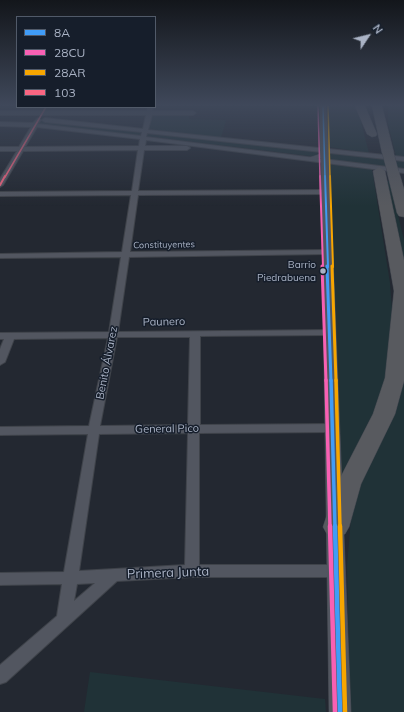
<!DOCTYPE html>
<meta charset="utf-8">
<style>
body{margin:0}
#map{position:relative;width:404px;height:712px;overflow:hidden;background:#232831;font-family:Mulish,sans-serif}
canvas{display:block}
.legend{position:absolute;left:16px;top:16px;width:140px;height:92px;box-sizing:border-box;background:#161e2b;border:1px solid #515a69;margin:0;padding:5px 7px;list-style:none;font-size:12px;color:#aab3c5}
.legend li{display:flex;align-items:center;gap:8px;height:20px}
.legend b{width:20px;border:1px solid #515a69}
.north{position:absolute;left:348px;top:16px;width:40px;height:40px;-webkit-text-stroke:3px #161e2b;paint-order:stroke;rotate:55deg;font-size:11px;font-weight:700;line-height:16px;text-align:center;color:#aab3c5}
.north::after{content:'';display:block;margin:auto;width:14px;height:18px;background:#aab3c5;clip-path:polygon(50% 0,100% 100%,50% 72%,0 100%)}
</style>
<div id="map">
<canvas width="404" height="712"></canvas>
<ul class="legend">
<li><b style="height:5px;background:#409cf7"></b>8A</li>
<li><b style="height:5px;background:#f860b3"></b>28CU</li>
<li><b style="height:5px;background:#f7a600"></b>28AR</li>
<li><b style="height:5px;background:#fa6682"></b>103</li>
</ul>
<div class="north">N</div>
</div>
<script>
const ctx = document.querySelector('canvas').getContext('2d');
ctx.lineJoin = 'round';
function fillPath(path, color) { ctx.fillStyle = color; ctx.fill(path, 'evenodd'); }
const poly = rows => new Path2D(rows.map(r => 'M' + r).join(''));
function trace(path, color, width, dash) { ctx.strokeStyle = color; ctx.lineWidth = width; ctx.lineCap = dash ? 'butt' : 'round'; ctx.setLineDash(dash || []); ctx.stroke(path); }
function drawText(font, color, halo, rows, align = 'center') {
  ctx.font = font + ' Mulish,sans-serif'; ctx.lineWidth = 3; ctx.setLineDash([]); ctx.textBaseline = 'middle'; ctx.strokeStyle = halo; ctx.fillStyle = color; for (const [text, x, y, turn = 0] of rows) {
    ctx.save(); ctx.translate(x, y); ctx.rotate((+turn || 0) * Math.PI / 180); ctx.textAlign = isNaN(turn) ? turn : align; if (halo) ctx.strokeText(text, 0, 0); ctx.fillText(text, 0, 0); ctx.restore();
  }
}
fillPath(poly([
 [325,106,357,106,369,153,329,147,324,114],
 [388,106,403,106,404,110,404,157,396,156,388,124],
 [189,114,189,119,226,120,221,138,148,129,151,115],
 [42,120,141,131,140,136,39,125],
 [147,132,318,150,319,156,310,156,145,136],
 [328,151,404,161,404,169,330,160],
 [337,164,372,169,390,283,393,323,391,364,377,418,344,473,340,476,330,165],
 [387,181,390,181,404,240,404,264],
 [404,365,404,712,350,712,347,566,351,518,360,478],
 [90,672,325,699,326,712,84,712]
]), '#203237');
const minor = poly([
 [148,107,154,107,152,111,193,111,196,113,193,115,152,115,148,130,404,157,404,161,147,133,146,137,404,169,404,173,146,140,145,146,187,146,190,148,187,150,144,150,138,191,325,190,328,192,325,194,138,195,130,252,327,250,331,252,327,254,129,257,118,332,332,330,334,332,329,335,200,336,200,425,333,424,337,425,339,428,337,431,333,432,199,433,199,565,336,565,341,567,343,571,341,575,336,577,192,577,117,581,6,682,0,684,0,665,57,616,62,584,0,585,0,573,64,572,88,434,0,435,0,427,89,426,108,338,14,339,5,362,0,365,0,349,4,339,0,339,0,333,109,332,121,257,0,258,0,254,122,252,131,195,0,196,0,192,132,191,138,150,23,151,3,185,0,187,0,179,17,151,0,151,0,147,19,147,31,127,0,126,0,122,33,123,38,118,41,120,38,124,141,136,142,132,45,122,42,120,45,118,143,129,146,115,0,115,0,111,147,111,148,107],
 [37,127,140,139,139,146,25,147,37,127],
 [117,337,190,337,188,425,100,426,117,337],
 [188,433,185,565,79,571,99,434,188,433],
 [95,583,74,601,77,584,95,583]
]);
const tertiary = poly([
 [320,106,326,106,329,155,351,712,329,712,321,158,312,160,308,158,320,154,320,106]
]);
const motorway = poly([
 [355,106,365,106,377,134,376,136,372,137,367,134,355,106],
 [372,106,382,106,394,153,392,155,384,155,382,153,372,106],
 [379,167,385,171,404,260,404,381,395,414,361,484,349,527,345,534,336,537,327,534,323,527,337,484,373,414,385,378,394,291,373,171,379,167],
 [393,168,399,172,404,189,404,217,399,216,397,213,387,172,393,168]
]);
trace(minor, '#3f434a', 2);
trace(tertiary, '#3f434a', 1);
trace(motorway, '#3f444d', 1);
fillPath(minor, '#525660');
fillPath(tertiary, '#525660');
fillPath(motorway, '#585a5f');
const motorwayBridge = poly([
 [388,153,393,172]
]);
trace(motorwayBridge, '#3f444d', 12, []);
trace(motorwayBridge, '#585a5f', 11);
trace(poly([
 [323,106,325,177]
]), '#409cf7', 1.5);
trace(poly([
 [325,176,328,267]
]), '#409cf7', 2);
trace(poly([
 [327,266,331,381]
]), '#409cf7', 3);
trace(poly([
 [331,380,335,527]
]), '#409cf7', 3.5);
trace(poly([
 [335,526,340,712]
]), '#409cf7', 4.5);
trace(poly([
 [318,106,320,177]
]), '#f860b3', 1.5);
trace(poly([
 [320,176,323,267]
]), '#f860b3', 2);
trace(poly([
 [322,266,326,381]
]), '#f860b3', 3);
trace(poly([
 [326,380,330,527]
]), '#f860b3', 3.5);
trace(poly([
 [330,526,335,712]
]), '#f860b3', 4.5);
trace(poly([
 [328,106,330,177]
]), '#f7a600', 1.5);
trace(poly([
 [330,176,333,267]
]), '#f7a600', 2);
trace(poly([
 [332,266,336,381]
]), '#f7a600', 3);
trace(poly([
 [336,380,340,527]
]), '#f7a600', 3.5);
trace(poly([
 [340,526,345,712]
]), '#f7a600', 4.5);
trace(poly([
 [5,177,46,107]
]), '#fa6682', 1.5);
trace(poly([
 [0,185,5,176]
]), '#fa6682', 2);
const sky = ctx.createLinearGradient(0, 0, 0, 206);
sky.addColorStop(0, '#13161b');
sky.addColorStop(0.51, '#3f485a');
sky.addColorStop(1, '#3f485a00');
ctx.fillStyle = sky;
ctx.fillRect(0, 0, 404, 206);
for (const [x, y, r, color] of [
 [323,271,3.5,"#aab3c5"]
]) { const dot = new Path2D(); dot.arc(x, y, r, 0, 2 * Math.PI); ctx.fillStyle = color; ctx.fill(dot); trace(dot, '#161e2b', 1.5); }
drawText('9px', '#aab3c5', '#161e2b', [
 ["Constituyentes",164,245,-1]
]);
drawText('10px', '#aab3c5', '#161e2b', [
 ["Barrio",316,265],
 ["Piedrabuena",316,278]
], 'right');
drawText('11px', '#aab3c5', '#161e2b', [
 ["Paunero",164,322,-1],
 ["Benito Álvarez",107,363,-79],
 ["General Pico",167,429,-1]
]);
drawText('13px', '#aab3c5', '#161e2b', [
 ["Primera Junta",168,573,-2]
]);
</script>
